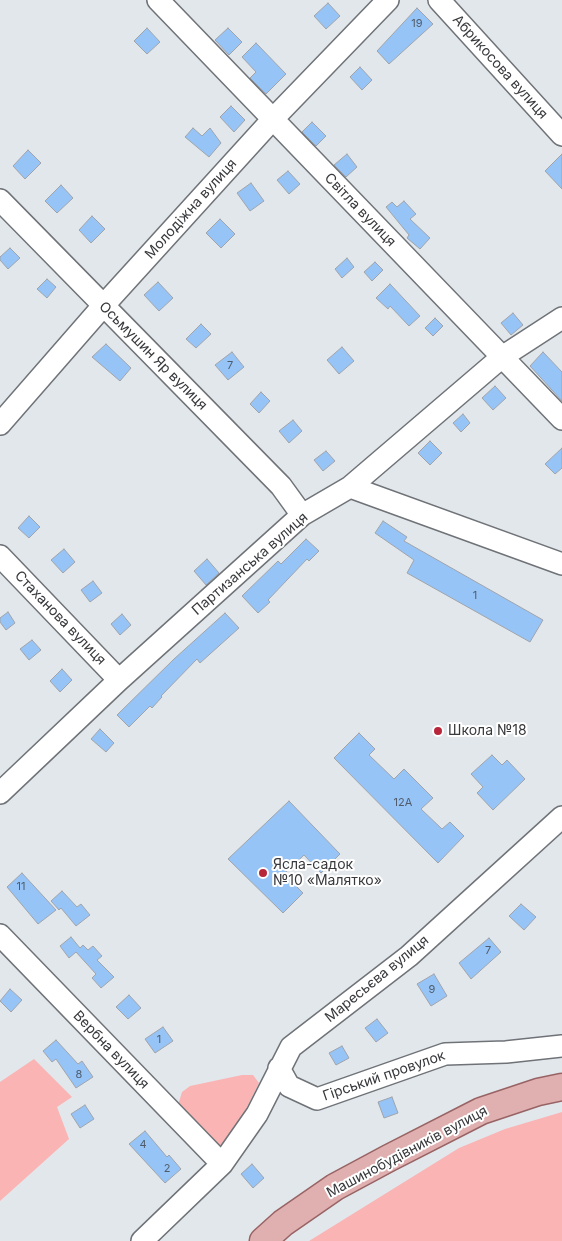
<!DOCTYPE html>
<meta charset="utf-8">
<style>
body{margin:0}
canvas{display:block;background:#e2e7ec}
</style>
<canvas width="562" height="1241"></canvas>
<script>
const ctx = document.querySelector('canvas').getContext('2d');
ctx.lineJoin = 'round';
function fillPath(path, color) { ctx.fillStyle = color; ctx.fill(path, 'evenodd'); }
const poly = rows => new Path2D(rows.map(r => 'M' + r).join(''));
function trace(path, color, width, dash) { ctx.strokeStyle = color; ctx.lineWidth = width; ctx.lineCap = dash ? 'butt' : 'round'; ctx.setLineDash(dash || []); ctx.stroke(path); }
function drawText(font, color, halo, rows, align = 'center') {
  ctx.font = font + ' Inter,sans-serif'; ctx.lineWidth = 4; ctx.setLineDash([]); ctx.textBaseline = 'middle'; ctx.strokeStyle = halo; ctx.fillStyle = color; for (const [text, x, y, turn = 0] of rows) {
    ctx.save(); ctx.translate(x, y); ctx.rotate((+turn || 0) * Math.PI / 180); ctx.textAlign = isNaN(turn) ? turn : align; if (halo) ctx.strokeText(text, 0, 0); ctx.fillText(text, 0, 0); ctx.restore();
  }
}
fillPath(poly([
 [34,1059,72,1097,57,1107,69,1139,0,1201,0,1082],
 [242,1075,253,1075,259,1083,233,1135,219,1151,178,1105,182,1092,190,1086],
 [562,1112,562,1241,309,1241,459,1148,505,1129]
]), '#fab4b4');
const building = poly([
 [328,3,340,16,326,29,314,16,328,3],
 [417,8,433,24,389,64,377,51,417,8],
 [147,28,160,42,147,54,134,41,147,28],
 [228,28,242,42,229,55,215,40,228,28],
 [256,43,286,74,266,94,250,78,256,72,242,57,256,43],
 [360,67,372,80,362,90,350,77,360,67],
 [231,106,245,120,234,132,220,117,231,106],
 [312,122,326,136,316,146,302,132,312,122],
 [193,128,202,136,210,128,221,143,209,157,185,137,193,128],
 [28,150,41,163,25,179,13,166,28,150],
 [347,154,357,167,346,177,334,165,347,154],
 [562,154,562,189,545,171,562,154],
 [288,171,300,184,289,194,277,180,288,171],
 [251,183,264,201,250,211,237,193,251,183],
 [61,185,73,198,57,213,45,201,61,185],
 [404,201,416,214,410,219,430,238,420,249,407,238,409,235,386,207,392,202,397,207,404,201],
 [92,216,105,229,91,243,79,230,92,216],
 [220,219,235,234,221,248,206,233,220,219],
 [10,248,20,258,8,269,0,260,0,257,10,248],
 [347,258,354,267,342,278,335,269,347,258],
 [375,262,383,270,372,281,364,272,375,262],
 [47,279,56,287,47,298,37,289,47,279],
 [158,282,173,298,159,311,144,295,158,282],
 [390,284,420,316,409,326,390,306,388,309,376,298,390,284],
 [513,313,523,325,511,335,501,323,513,313],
 [435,318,443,326,433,336,425,328,435,318],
 [201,324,211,334,196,348,186,339,201,324],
 [106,344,131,368,120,381,92,357,106,344],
 [342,347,354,361,339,374,327,360,342,347],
 [232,352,244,367,228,380,215,365,232,352],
 [543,352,562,372,562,401,530,366,543,352],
 [495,386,506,398,493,410,482,398,495,386],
 [261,392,270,401,259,413,250,404,261,392],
 [463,414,470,423,461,432,453,423,463,414],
 [293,420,302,431,289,443,279,431,293,420],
 [430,441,442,453,430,465,418,453,430,441],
 [562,448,562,468,555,474,545,464,562,448],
 [326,451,335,461,323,471,314,460,326,451],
 [29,516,40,527,29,538,18,528,29,516],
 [383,521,407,537,404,541,543,620,530,642,407,573,414,560,375,533,383,521],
 [306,539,319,551,309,561,307,559,268,600,270,602,258,613,242,596,278,561,281,564,306,539],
 [64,549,75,562,63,573,51,560,64,549],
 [207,559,219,573,206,585,194,571,207,559],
 [93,581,102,593,90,602,81,590,93,581],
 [8,612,15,623,6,630,0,622,0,618,8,612],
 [225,613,239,628,200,663,197,659,161,696,162,697,152,708,150,706,129,727,117,715,174,659,225,613],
 [122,614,131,625,120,635,111,624,122,614],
 [32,640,41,650,29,660,20,649,32,640],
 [62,669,72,680,60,692,50,681,62,669],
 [100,729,114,743,106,752,91,739,100,729],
 [359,733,375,749,369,755,394,779,404,769,433,798,421,809,442,829,450,822,464,836,438,863,334,758,359,733],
 [492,755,502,765,507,760,525,779,493,810,477,793,483,787,471,774,492,755],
 [289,801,340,854,321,873,304,855,284,874,303,893,283,913,228,859,289,801],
 [22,873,56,910,38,924,7,887,22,873],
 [62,891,77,907,81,904,90,915,76,926,61,908,59,910,51,901,62,891],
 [521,904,536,917,524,930,509,916,521,904],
 [71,937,80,948,83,945,88,950,93,946,102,956,97,960,114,977,101,988,92,978,96,974,76,952,69,958,60,946,71,937],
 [489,938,501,952,471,979,459,963,489,938],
 [434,974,447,996,431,1006,417,984,434,974],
 [10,989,22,1000,11,1012,0,1001,10,989],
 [129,995,141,1008,128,1019,116,1007,129,995],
 [377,1019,388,1033,376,1042,365,1028,377,1019],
 [163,1027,173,1041,155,1053,145,1039,163,1027],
 [56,1040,78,1064,82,1061,93,1077,76,1088,56,1059,52,1062,43,1051,56,1040],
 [342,1046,349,1058,336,1065,329,1053,342,1046],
 [392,1097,398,1113,384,1118,378,1102,392,1097],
 [85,1105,94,1119,80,1128,71,1114,85,1105],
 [145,1131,167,1157,169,1155,181,1169,165,1183,129,1144,145,1131],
 [252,1164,264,1178,253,1188,241,1174,252,1164]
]);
fillPath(building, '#96c4f7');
trace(building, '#a0a4aa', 1);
const minor = poly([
 [158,0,562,419],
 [439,0,562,135],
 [0,200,281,486,302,515],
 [0,424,103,306,272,120,388,0],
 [350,487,562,564],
 [0,556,119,680],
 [0,793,119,680,302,515,350,487,502,357,562,318],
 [0,935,222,1164],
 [279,1068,289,1086,317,1099,445,1054,506,1052,562,1046],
 [142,1241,222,1164,257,1114,291,1047,409,956,562,817]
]);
const major = poly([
 [263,1241,283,1223,335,1187,389,1158,481,1111,538,1092,562,1087]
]);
trace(minor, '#6f7378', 24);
trace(major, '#986364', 29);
trace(minor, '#fff', 21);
trace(major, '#e0afaf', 26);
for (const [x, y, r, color] of [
 [438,731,5,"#b8263a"],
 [263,873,5,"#b8263a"]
]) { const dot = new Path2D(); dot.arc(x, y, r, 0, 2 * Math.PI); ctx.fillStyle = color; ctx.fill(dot); trace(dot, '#fff', 2); }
drawText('11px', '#505c6b', null, [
 ["19",417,24],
 ["7",230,366],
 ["1",475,596],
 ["12А",403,803],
 ["11",21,887],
 ["7",488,951],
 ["9",432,990],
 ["1",159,1040],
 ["8",79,1075],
 ["4",143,1145],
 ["2",167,1169]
]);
drawText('14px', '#38393c', '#fff', [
 ["Абрикосова вулиця",500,67,48],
 ["Молодіжна вулиця",191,209,-48],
 ["Світла вулиця",360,210,46],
 ["Осьмушин Яр вулиця",153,356,45],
 ["Партизанська вулиця",250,564,-41],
 ["Стаханова вулиця",60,618,46],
 ["Маресьєва вулиця",377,979,-39],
 ["Вербна вулиця",111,1050,46],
 ["Гірський провулок",384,1076,-19],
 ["Машинобудівників вулиця",407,1152,-28]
]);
drawText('14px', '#38393c', '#fff', [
 ["Школа №18",448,731],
 ["Ясла-садок",273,865],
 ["№10 «Малятко»",273,881]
], 'left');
</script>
